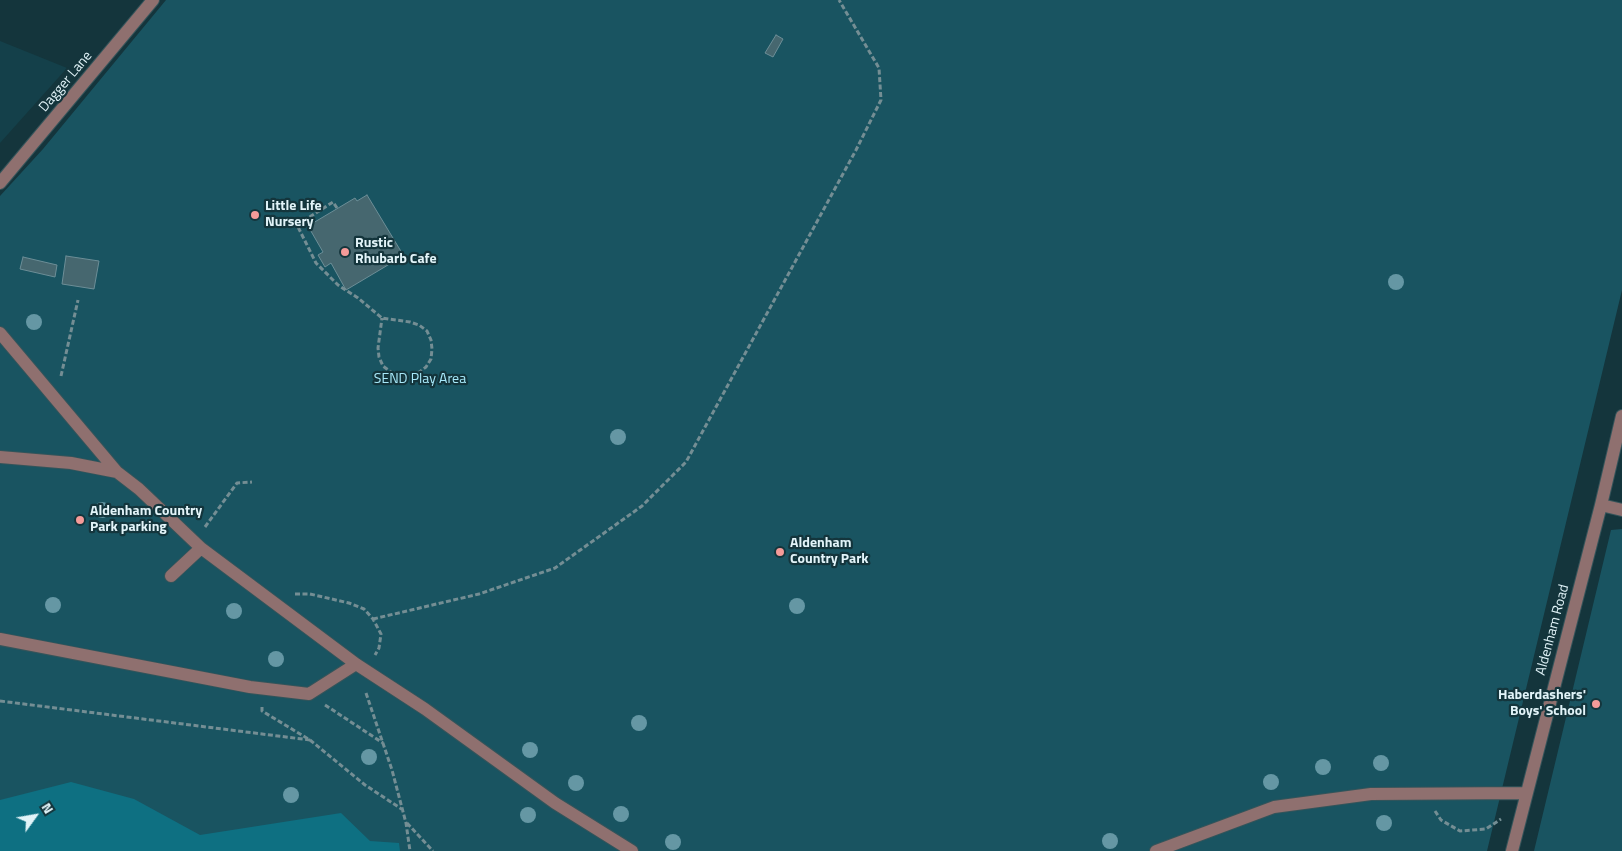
<!DOCTYPE html>
<style>
body{margin:0}
#map{position:relative;width:1622px;height:851px;overflow:hidden;background:#14353c;font-family:"Titillium Web",sans-serif}
canvas{display:block}
.north{position:absolute;left:10px;top:791px;width:50px;height:50px;-webkit-text-stroke:4px #14353c;paint-order:stroke;rotate:58deg;font-size:14px;font-weight:700;line-height:20px;text-align:center;color:#e2f4f9}
.north::after{content:'';display:block;margin:auto;width:18px;height:22px;background:#e2f4f9;clip-path:polygon(50% 0,100% 100%,50% 72%,0 100%)}
</style>
<div id="map">
<canvas width="1622" height="851"></canvas>
<div class="north">N</div>
</div>
<script>
const ctx = document.querySelector('canvas').getContext('2d');
ctx.lineJoin = 'round';
function fillPath(path, color) { ctx.fillStyle = color; ctx.fill(path, 'evenodd'); }
const poly = rows => new Path2D(rows.map(r => 'M' + r).join(''));
function trace(path, color, width, dash) { ctx.strokeStyle = color; ctx.lineWidth = width; ctx.lineCap = dash ? 'butt' : 'round'; ctx.setLineDash(dash || []); ctx.stroke(path); }
function drawText(font, color, halo, rows, align = 'center') {
  ctx.font = font + ' "Titillium Web",sans-serif'; ctx.lineWidth = 4.5; ctx.setLineDash([]); ctx.textBaseline = 'middle'; ctx.strokeStyle = halo; ctx.fillStyle = color; for (const [text, x, y, turn = 0] of rows) {
    ctx.save(); ctx.translate(x, y); ctx.rotate((+turn || 0) * Math.PI / 180); ctx.textAlign = isNaN(turn) ? turn : align; if (halo) ctx.strokeText(text, 0, 0); ctx.fillText(text, 0, 0); ctx.restore();
  }
}
fillPath(poly([
 [0,41,67,68,0,143]
]), '#14404a');
fillPath(poly([
 [166,0,1622,0,1622,290,1487,851,0,851,0,196,43,149],
 [1622,529,1622,851,1534,851,1611,530]
]), '#195461');
fillPath(poly([
 [71,782,134,799,200,835,341,813,370,841,399,843,400,851,0,851,0,800]
]), '#0e7082');
const building = poly([
 [776,35,783,39,773,57,765,53,776,35],
 [367,195,402,253,391,259,393,262,346,290,331,263,325,267,318,255,323,252,308,226,355,198,357,201,367,195],
 [66,256,99,261,94,289,62,284,66,256],
 [23,257,57,265,55,277,20,269,23,257]
]);
fillPath(building, '#46676f');
trace(building, '#6c8e97', 1);
const minor = poly([
 [0,183,153,0],
 [0,333,117,472,139,489,201,548,356,664,425,709,555,803,632,851],
 [0,457,71,463,117,472],
 [1601,505,1622,510],
 [171,576,201,548],
 [0,639,250,687,309,694,356,664],
 [1156,851,1274,807,1371,794,1525,793],
 [1512,851,1601,505,1622,416]
]);
trace(minor, '#35545a', 14);
trace(poly([
 [337,208,333,202,297,225,316,263,338,285,358,298,382,318,410,322,419,325,427,331,431,340,432,349,431,359,426,367,418,373,409,376,399,376,391,372,383,366,379,357,378,348,382,318],
 [61,376,78,300],
 [205,527,237,483,252,482],
 [295,594,310,594,349,603,364,609,373,619,381,634,379,648,375,655],
 [373,619,479,594,555,568,642,506,686,462,856,150,881,100,879,68,839,0],
 [366,693,392,770,406,823,410,851],
 [0,701,310,740],
 [325,705,383,743],
 [262,707,262,711,310,740,365,785,403,810],
 [1435,811,1441,820,1460,831,1486,829,1501,819],
 [407,823,433,851]
]), '#748e94', 3, [5, 2.5]);
trace(minor, '#8f706f', 12);
ctx.fillStyle = '#6597a4';
for (const [x, y] of [
 [1396,282],
 [34,322],
 [618,437],
 [102,510],
 [53,605],
 [797,606],
 [234,611],
 [276,659],
 [639,723],
 [530,750],
 [369,757],
 [1381,763],
 [1323,767],
 [1271,782],
 [576,783],
 [291,795],
 [621,814],
 [528,815],
 [1384,823],
 [1110,841],
 [673,842]
]) { ctx.beginPath(); ctx.arc(x, y, 8, 0, 2 * Math.PI); ctx.fill(); }
for (const [x, y, r, color] of [
 [255,215,5,"#f59b99"],
 [345,252,5,"#f59b99"],
 [80,520,5,"#f59b99"],
 [780,552,5,"#f59b99"],
 [1596,704,5,"#f59b99"]
]) { const dot = new Path2D(); dot.arc(x, y, r, 0, 2 * Math.PI); ctx.fillStyle = color; ctx.fill(dot); trace(dot, '#14353c', 2); }
drawText('14px', '#e2f4f9', '#14353c', [
 ["Dagger Lane",66,82,-50],
 ["Aldenham Road",1553,630,-75]
]);
drawText('bold 14px', '#e2f4f9', '#14353c', [
 ["Little Life",265,207],
 ["Nursery",265,223],
 ["Rustic",355,244],
 ["Rhubarb Cafe",355,260],
 ["Aldenham Country",90,512],
 ["Park parking",90,528],
 ["Aldenham",790,544],
 ["Country Park",790,560],
 ["Haberdashers'",1586,696,"right"],
 ["Boys' School",1586,712,"right"]
], 'left');
drawText('14px', '#a7e8f9', '#14353c', [
 ["SEND Play Area",420,380]
]);
</script>
